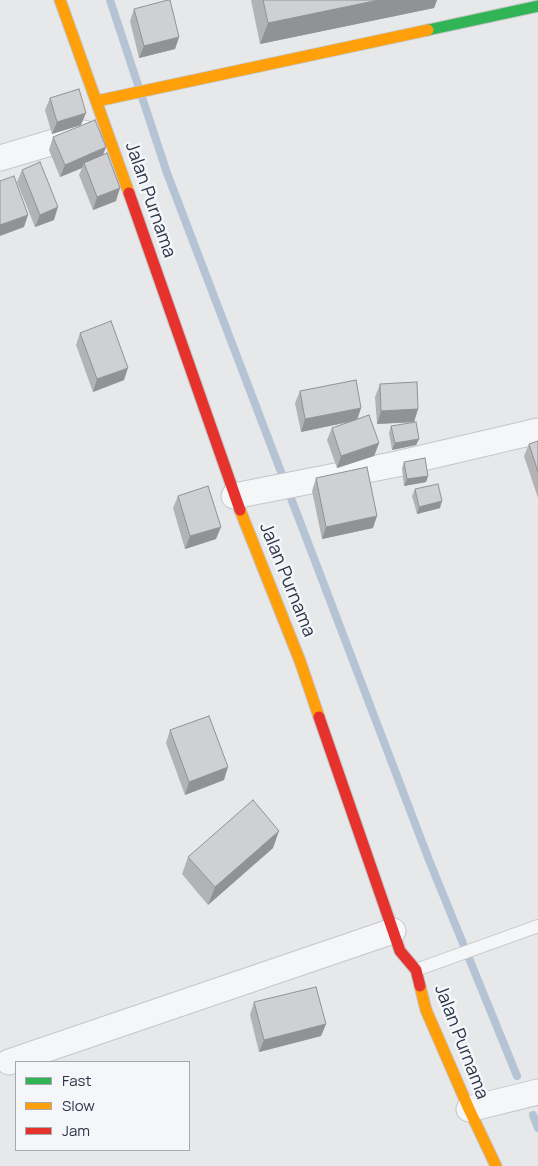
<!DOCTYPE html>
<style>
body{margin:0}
#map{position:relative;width:538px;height:1166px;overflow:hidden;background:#e6e8ea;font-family:Manrope,sans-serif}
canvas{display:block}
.legend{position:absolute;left:15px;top:1061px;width:175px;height:90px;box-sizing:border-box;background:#f4f6f9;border:1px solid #a4a8b1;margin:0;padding:6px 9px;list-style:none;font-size:15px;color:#2b3445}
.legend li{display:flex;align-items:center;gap:10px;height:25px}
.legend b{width:25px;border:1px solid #a4a8b1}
</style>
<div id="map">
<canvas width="538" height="1166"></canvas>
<ul class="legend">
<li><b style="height:6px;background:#30b455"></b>Fast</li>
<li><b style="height:6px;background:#ff9f0a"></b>Slow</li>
<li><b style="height:6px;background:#e5322d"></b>Jam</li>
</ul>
</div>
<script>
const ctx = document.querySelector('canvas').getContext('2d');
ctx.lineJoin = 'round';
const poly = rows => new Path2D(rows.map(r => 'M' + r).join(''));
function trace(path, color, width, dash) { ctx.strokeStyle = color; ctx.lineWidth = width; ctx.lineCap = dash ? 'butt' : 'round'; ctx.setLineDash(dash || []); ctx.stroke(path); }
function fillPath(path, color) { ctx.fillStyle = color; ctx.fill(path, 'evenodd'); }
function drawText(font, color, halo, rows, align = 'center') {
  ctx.font = font + ' Manrope,sans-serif'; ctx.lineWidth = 5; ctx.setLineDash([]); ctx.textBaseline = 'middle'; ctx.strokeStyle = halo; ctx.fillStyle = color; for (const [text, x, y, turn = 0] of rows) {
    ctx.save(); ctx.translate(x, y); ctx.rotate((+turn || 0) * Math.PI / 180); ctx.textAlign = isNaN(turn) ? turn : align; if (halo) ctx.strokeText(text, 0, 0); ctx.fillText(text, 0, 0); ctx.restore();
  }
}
trace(poly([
 [110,0,167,173,429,860,517,1076],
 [533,1115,538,1128]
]), '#b4c4d5', 8);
const lane = poly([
 [416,970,538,926]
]);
const street = poly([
 [0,158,84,133],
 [234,496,397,464,538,431],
 [9,1062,393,931],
 [469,1109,538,1092]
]);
const fast = poly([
 [428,30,538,6]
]);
const slow = poly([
 [60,0,129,193],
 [97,101,428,30],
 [240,510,300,661,319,717],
 [420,986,426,1010,469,1109,496,1166]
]);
const jam = poly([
 [129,193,240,510],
 [319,717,400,951,416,970,420,986]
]);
trace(lane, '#c4c6c8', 14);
trace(street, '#c4c6c8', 27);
trace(fast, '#c4c6c8', 13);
trace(slow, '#c4c6c8', 13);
trace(jam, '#c4c6c8', 13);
trace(lane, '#f5f6f7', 12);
trace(street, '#f5f6f7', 25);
trace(fast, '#30b455', 11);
trace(slow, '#ff9f0a', 11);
trace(jam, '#e5322d', 11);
fillPath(poly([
 [251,0,437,0,434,8,260,44],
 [134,9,179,37,175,49,139,58,130,21],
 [50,98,81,125,52,134,45,110],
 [53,137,103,155,116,201,93,210,79,175,82,168,60,177,49,150],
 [22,170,54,220,35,227,17,182],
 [80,333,124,380,93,392,76,345],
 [380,384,418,409,414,422,377,424,375,397],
 [300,391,361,408,357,419,379,443,374,456,337,468,327,440,332,428,349,422,301,432,295,403],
 [391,426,419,439,416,445,392,450,389,433],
 [538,441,538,498,524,456,529,444],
 [404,462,428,476,426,482,404,486,402,468],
 [316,478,373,528,322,539,312,491],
 [415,489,440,508,417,514,412,496],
 [178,496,216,539,185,549,173,508],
 [170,730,224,780,185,795,166,743],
 [273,848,208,905,182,874,188,857],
 [254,1002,326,1024,321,1036,259,1052,250,1015]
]), '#b1b3b5');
fillPath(poly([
 [379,0,437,0,434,8,260,44,268,23],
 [179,37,175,49,139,58,144,46],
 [86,113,81,125,52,134,57,122],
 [106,147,101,160,84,163,82,168,60,177,65,165],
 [120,188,116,201,93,210,97,197],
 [58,207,54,220,35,227,40,215],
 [28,215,24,227,0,236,0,225],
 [128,368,124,380,93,392,97,379],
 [361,408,357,420,301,432,305,419],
 [418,409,414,422,377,424,381,411],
 [419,439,416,445,392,450,395,443],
 [379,443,374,456,337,468,341,456],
 [428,476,426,482,404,486,407,479],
 [442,501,440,508,417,514,419,507],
 [377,516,373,528,322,539,326,527],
 [221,527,216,539,185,549,190,536],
 [228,767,224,780,185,795,189,782],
 [279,831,273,848,208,905,215,887],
 [326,1024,321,1036,259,1052,264,1040]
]), '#909294');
const building = poly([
 [168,0,170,0,179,37,144,46,134,9,168,0],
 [263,0,379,0,268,23,263,0],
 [79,89,86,113,57,122,50,98,79,89],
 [95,120,106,147,65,165,53,137,95,120],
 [107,153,120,188,97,197,84,163,107,153],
 [40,162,58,207,40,215,22,170,40,162],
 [14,176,28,215,0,225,0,181,14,176],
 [111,321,128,368,97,379,80,333,111,321],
 [356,380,361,408,305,419,300,391,356,380],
 [417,382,418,409,381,411,380,384,417,382],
 [369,415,379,443,341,456,332,428,369,415],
 [416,422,419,439,395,443,391,426,416,422],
 [538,441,538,472,529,444,538,441],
 [425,458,428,476,407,479,404,462,425,458],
 [367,467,377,516,326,527,316,478,367,467],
 [438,484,442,501,419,507,415,489,438,484],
 [208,486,221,527,190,536,178,496,208,486],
 [209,716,228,767,189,782,170,730,209,716],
 [253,800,279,831,215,887,188,857,253,800],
 [316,987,326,1024,264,1040,254,1002,316,987]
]);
fillPath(building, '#ced0d3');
trace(building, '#909294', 1);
drawText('18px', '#2b3445', '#f4f6f9', [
 ["Jalan Purnama",150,200,71],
 ["Jalan Purnama",287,580,68],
 ["Jalan Purnama",461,1042,69]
]);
</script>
